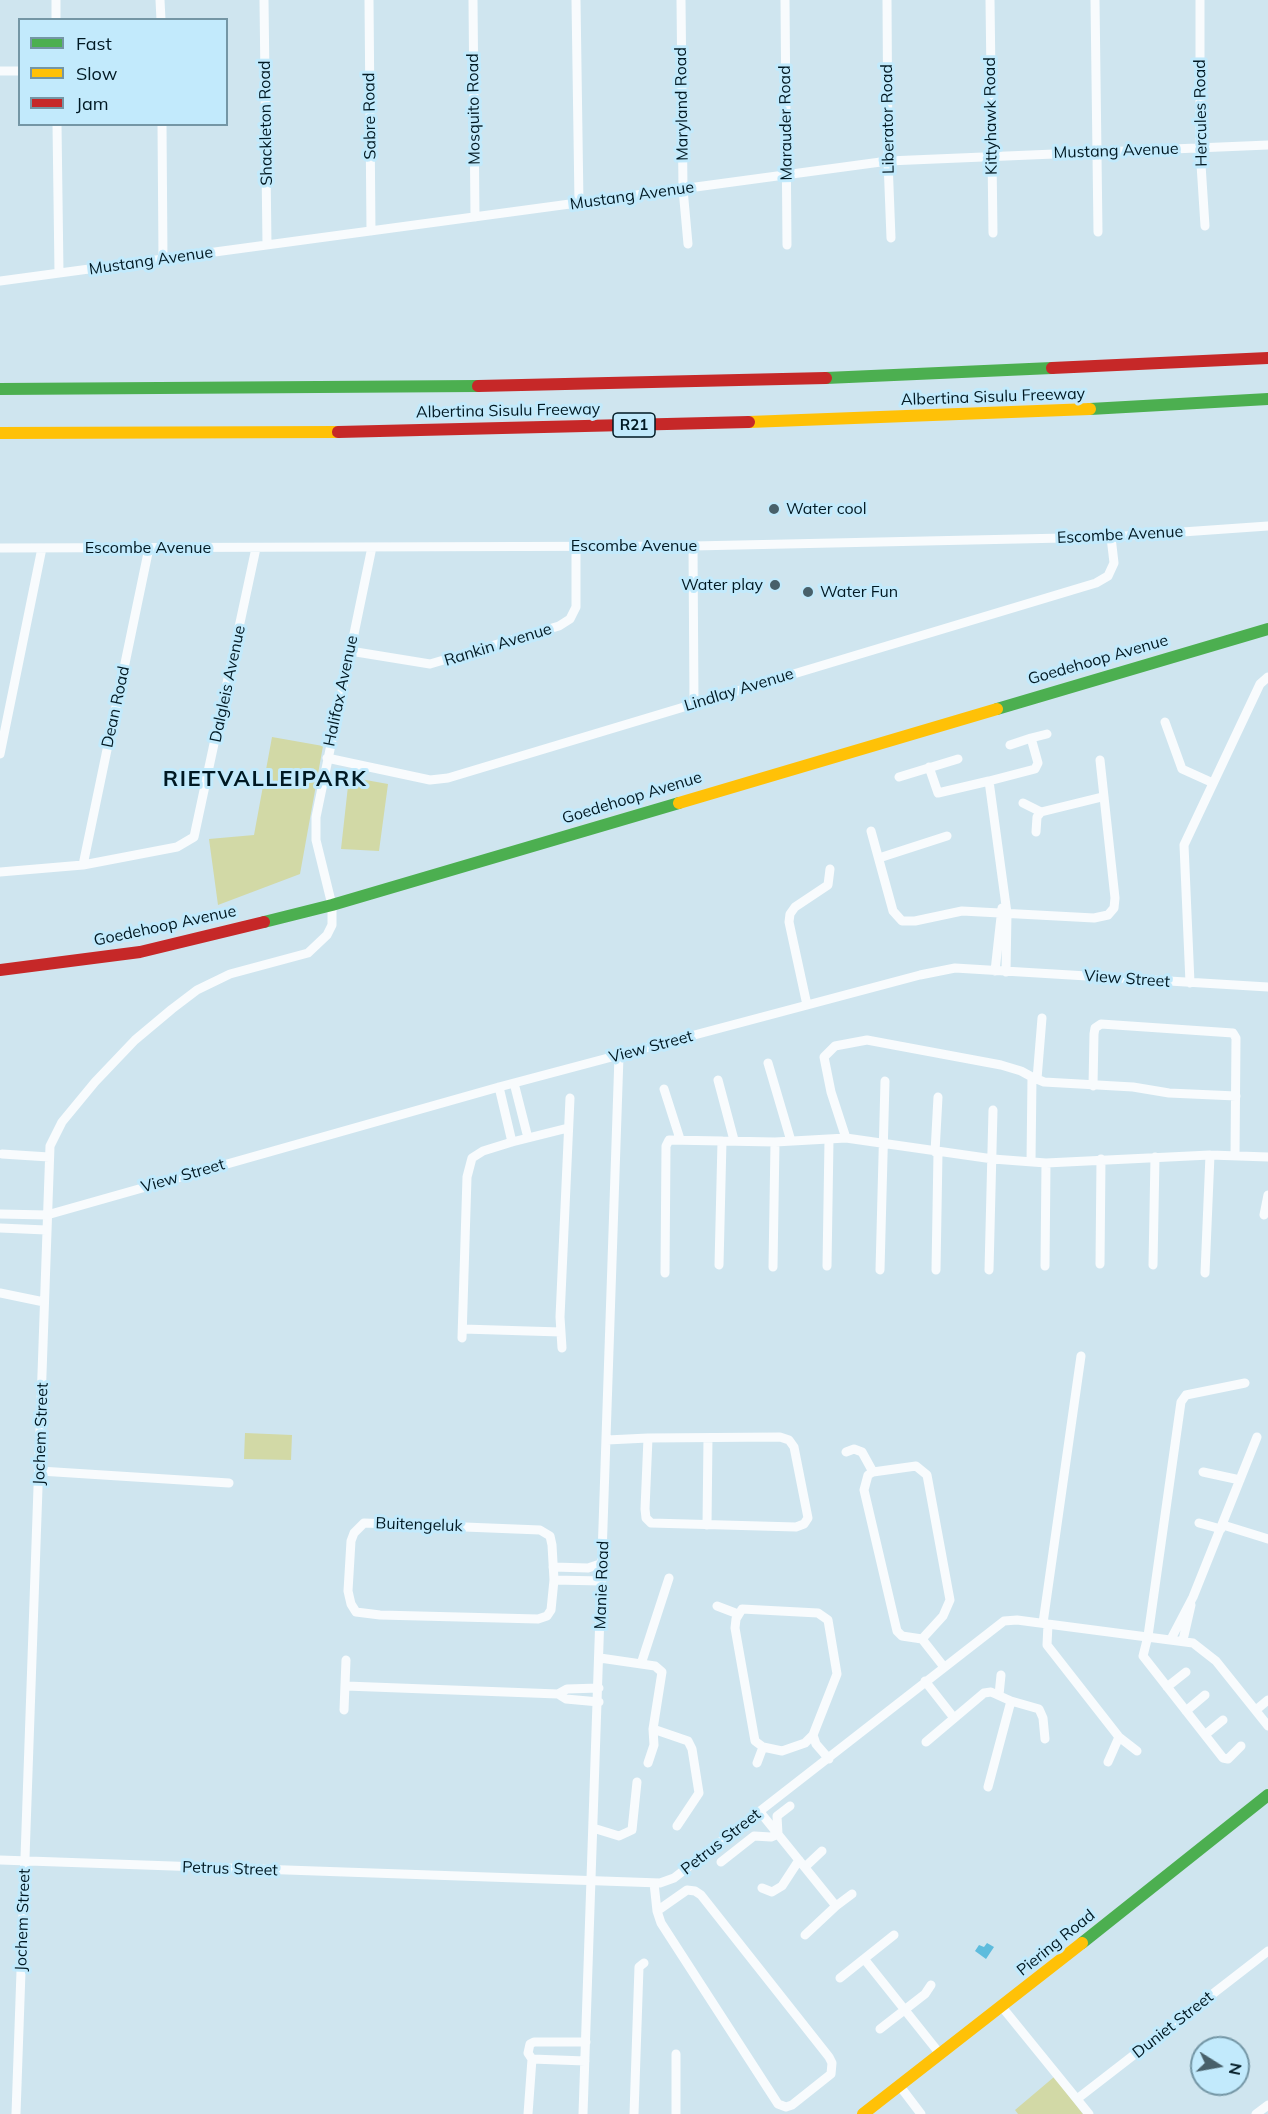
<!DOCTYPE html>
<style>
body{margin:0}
#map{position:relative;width:1268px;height:2114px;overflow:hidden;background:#cfe5ef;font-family:Mulish,sans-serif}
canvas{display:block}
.legend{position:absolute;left:18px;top:18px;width:210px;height:108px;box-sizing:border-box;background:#c2eafc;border:2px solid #7496a5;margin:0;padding:8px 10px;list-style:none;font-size:18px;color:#001923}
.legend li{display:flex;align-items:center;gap:12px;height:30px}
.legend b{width:30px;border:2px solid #7496a5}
.north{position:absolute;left:1190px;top:2036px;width:60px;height:60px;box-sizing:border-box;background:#c2eafc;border:2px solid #7496a5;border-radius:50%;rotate:101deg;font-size:16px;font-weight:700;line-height:24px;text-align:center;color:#001923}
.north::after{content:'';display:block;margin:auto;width:21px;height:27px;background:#48606a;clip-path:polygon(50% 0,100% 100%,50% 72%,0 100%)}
</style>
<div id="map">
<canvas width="1268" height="2114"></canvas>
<ul class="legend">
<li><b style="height:8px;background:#4caf50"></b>Fast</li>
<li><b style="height:8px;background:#ffc107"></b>Slow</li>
<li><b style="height:8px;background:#c62828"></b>Jam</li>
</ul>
<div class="north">N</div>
</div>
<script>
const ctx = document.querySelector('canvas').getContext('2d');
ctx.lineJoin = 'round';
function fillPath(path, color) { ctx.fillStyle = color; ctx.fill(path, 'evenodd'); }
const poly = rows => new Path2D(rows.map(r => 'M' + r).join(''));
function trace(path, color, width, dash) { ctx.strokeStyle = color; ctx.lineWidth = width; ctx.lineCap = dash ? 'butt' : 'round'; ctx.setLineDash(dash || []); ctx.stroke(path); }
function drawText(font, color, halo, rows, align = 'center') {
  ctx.font = font + ' Mulish,sans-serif'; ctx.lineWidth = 6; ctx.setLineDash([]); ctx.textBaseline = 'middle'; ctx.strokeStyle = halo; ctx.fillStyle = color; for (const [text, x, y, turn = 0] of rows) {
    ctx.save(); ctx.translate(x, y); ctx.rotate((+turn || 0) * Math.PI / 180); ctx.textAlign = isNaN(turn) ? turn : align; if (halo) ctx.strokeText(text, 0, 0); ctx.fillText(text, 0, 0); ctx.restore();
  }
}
fillPath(poly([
 [272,737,323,746,300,874,218,905,209,839,254,835],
 [349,777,388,784,379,851,341,849],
 [245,1433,292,1435,291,1460,244,1459],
 [1054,2077,1083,2114,1018,2114,1015,2110]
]), '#d2d9a6');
fillPath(poly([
 [987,1943,994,1947,986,1959,975,1951,979,1945,984,1947]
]), '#5ebcdd');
trace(poly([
 [56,0,56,20],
 [160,0,161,20],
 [264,0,267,245],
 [369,0,371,231],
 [473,0,475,217],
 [576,0,579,203],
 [681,0,683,189,688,244],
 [785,0,787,245],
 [887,0,888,161,891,238],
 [990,0,993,233],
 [1095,0,1098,232],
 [1200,0,1200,149,1205,226],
 [0,71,20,71],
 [57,124,59,273],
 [162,124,163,259],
 [0,281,888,161,1268,145],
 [693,546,694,704],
 [0,548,693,546,1111,537,1268,526],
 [350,651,430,664,559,626,570,619,576,607,576,547],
 [1165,722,1182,769,1213,783],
 [1010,745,1031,738],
 [0,754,42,548],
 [327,758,430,780,448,778,1096,583,1108,576,1114,563,1111,537],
 [929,767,938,793,989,781],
 [899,777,958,759],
 [1023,803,1041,812],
 [871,831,893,911,902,921,915,921,962,911,1094,918,1108,915,1114,908,1115,898,1100,760],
 [1036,832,1037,817,1041,812,1102,797],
 [879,858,947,836],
 [83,865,149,548],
 [0,872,83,865,177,847,194,837,256,548],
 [995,971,1002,908],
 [1006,972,1007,913,989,781,1035,769,1038,763,1031,738,1047,734],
 [1190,983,1184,845,1260,684,1268,677],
 [807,1005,789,922,790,914,795,907,828,885,830,869],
 [768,1063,791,1141],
 [1032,1077,1044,1082,1133,1087,1169,1093,1236,1096],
 [1037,1079,1042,1018],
 [718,1080,734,1140],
 [514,1083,528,1138],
 [1093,1086,1094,1034,1095,1028,1101,1024,1233,1033,1236,1038,1235,1156],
 [499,1087,512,1142],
 [664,1089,680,1139],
 [846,1138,831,1092,824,1057,835,1046,867,1040,1001,1065,1021,1071,1032,1077,1031,1162],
 [935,1152,938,1097],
 [2,1154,49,1157],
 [0,1214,47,1215,499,1087,920,975,955,968,1268,987],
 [1264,1215,1268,1195],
 [0,1228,46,1230],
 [1100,1264,1101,1159],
 [719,1265,722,1141],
 [1153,1265,1155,1157],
 [827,1266,829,1140],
 [1045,1266,1046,1163],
 [773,1267,775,1142],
 [880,1270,885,1081],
 [936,1270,938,1152],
 [989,1270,993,1110],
 [665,1273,666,1146,669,1140,775,1142,846,1138,993,1159,1046,1163,1210,1155,1268,1157],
 [1205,1273,1210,1155],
 [0,1293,44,1302],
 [463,1329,561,1332],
 [462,1338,467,1177,472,1158,483,1151,512,1142,568,1128],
 [562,1348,560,1317,570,1098],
 [607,1440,648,1438,780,1437,789,1440,794,1447,808,1518,804,1524,796,1527,651,1523,646,1518,645,1509,648,1438],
 [846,1452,854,1449,862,1452,873,1472],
 [40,1471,229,1483],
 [1203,1472,1240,1480],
 [364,1523,540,1530,550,1536,552,1545,554,1580,551,1610,547,1616,538,1619,380,1615,356,1612,351,1604,348,1591,351,1541,354,1533,364,1523],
 [1199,1523,1221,1529],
 [707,1525,708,1438],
 [1223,1525,1268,1539],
 [553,1567,588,1568,603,1563],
 [554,1580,602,1581],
 [717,1606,738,1614],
 [1043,1623,1081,1356],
 [1048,1624,1047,1645,1119,1737,1108,1762],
 [922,1639,943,1616,950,1600,927,1475,916,1466,873,1472,868,1475,864,1490,897,1631,902,1636,922,1639,944,1667],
 [1171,1639,1193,1597,1257,1437],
 [1183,1640,1191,1605],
 [600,1658,655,1666,662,1672,653,1729,688,1741,692,1749,699,1793,677,1826],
 [641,1664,669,1578],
 [925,1681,954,1718],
 [346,1686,558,1694,566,1699,599,1702],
 [1167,1687,1186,1672],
 [558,1694,567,1689,599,1688],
 [999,1695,1001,1675],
 [1011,1701,1039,1709,1043,1718,1045,1739],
 [344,1710,346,1660],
 [1256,1710,1268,1700],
 [1186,1711,1205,1695],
 [1206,1734,1223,1720],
 [813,1735,805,1743,782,1751,763,1747,755,1741,735,1628,736,1619,742,1609,818,1613,828,1620,837,1674,813,1735,816,1744,829,1759],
 [1119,1737,1137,1751],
 [926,1742,984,1693,991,1692,1011,1701,988,1787],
 [1241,1746,1228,1759,1223,1758,1143,1656,1148,1636,1181,1402,1186,1395,1245,1383],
 [648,1763,654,1745,653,1729],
 [757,1763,763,1747],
 [760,1812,836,1906,805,1935],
 [593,1828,619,1836,632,1830,637,1782],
 [0,1860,660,1883,674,1878,1004,1621,1017,1620,1193,1643,1216,1661,1268,1726],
 [721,1862,754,1836,771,1837,778,1834,777,1816,790,1806],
 [805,1867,822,1851],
 [654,1883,657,1911,661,1923,778,2104,786,2107,792,2105,831,2074,832,2063,829,2057,701,1895,695,1891,687,1890,657,1911],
 [762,1888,772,1892,782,1886,799,1860],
 [836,1906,852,1894],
 [865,1960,940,2054],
 [840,1978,894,1935],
 [1002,2007,1089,2114],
 [880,2029,925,1994,931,1985],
 [676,2054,676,2114],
 [585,2061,532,2059,528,2053,530,2044,534,2042,586,2042],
 [899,2085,921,2114],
 [1077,2099,1268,1951],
 [16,2114,50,1146,62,1122,95,1082,135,1040,172,1009,197,990,230,974,308,953,327,935,332,925,332,905,316,840,316,817,372,547],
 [528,2114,532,2059],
 [583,2114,619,1056],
 [634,2114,639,1967,644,1963],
 [1256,2114,1268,2105]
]), '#f8fbfd', 9);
trace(poly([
 [826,378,1052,368],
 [0,389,478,386],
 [1090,409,1268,399],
 [997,709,1268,629],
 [264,922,332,905,679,803],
 [1082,1943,1268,1795]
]), '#4caf50', 12);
trace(poly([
 [749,422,1090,409],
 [0,433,338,432],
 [679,803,997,709],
 [863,2114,1082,1943]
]), '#ffc107', 12);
trace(poly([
 [1052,368,1268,358],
 [478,386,826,378],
 [338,432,749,422],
 [0,970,140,952,264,922]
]), '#c62828', 12);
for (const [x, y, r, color] of [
 [774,509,6,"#48606a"],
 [775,585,6,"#48606a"],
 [808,592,6,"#48606a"]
]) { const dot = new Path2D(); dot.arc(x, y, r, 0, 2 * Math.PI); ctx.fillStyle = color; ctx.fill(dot); trace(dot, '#c2eafc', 2); }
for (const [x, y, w] of [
 [634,425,42]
]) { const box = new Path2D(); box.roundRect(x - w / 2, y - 12, w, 24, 4.5); ctx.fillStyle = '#c2eafc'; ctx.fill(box); trace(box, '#001923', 1.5); }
drawText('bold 15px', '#001923', null, [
 ["R21",634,425]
]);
drawText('16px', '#001923', '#c2eafc', [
 ["Maryland Road",682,104,-91],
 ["Mosquito Road",474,109,-91],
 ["Hercules Road",1201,113,-91],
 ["Sabre Road",370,116,-91],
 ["Kittyhawk Road",991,116,-91],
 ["Liberator Road",888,119,-91],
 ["Shackleton Road",266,123,-91],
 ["Marauder Road",786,123,-91],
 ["Mustang Avenue",1116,151,-2],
 ["Mustang Avenue",632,196,-8],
 ["Mustang Avenue",151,261,-8],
 ["Albertina Sisulu Freeway",993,397,-2],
 ["Albertina Sisulu Freeway",508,411,-1],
 ["Escombe Avenue",1120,535,-3],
 ["Escombe Avenue",634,546],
 ["Escombe Avenue",148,548],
 ["Rankin Avenue",498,645,-17],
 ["Goedehoop Avenue",1098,660,-16],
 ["Dalgleis Avenue",228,684,-78],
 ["Lindlay Avenue",739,690,-17],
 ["Halifax Avenue",341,691,-78],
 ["Dean Road",116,707,-78],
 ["Goedehoop Avenue",632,798,-17],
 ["Goedehoop Avenue",165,926,-12],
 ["View Street",1127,979,4],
 ["View Street",651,1047,-15],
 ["View Street",183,1176,-16],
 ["Jochem Street",41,1434,-88],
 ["Buitengeluk",419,1525,2],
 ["Manie Road",602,1585,-88],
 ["Petrus Street",721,1842,-38],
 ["Petrus Street",230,1869,2],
 ["Jochem Street",23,1920,-88],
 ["Piering Road",1056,1943,-39],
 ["Duniet Street",1173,2025,-38]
]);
drawText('16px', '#001923', '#c2eafc', [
 ["Water cool",786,509],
 ["Water play",763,585,"right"],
 ["Water Fun",820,592]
], 'left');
ctx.letterSpacing = '1.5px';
drawText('bold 22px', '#001923', '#c2eafc', [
 ["RIETVALLEIPARK",265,779]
]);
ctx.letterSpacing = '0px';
</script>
